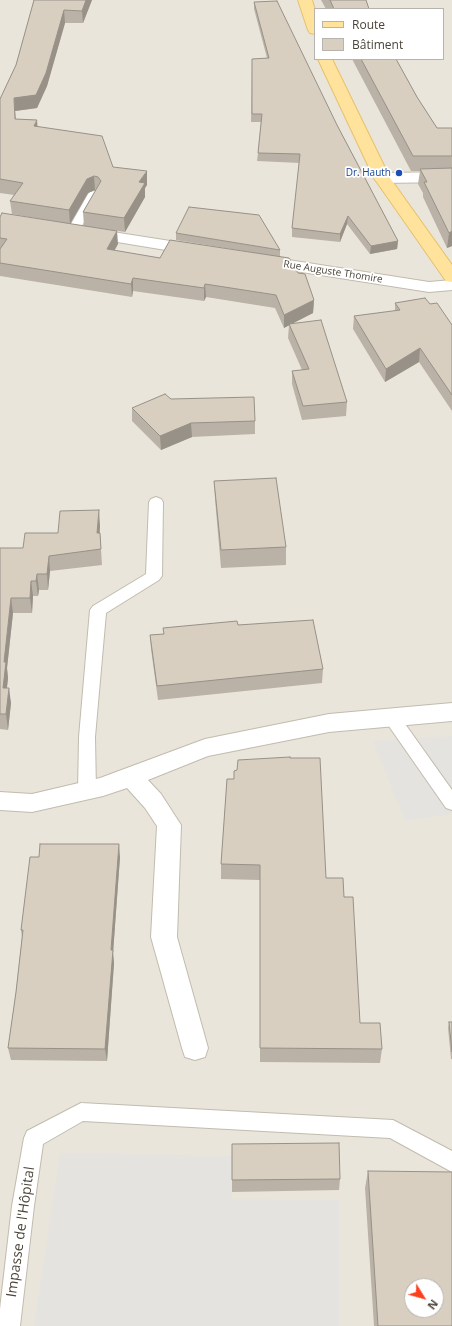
<!DOCTYPE html>
<meta charset="utf-8">
<style>
body{margin:0}
#map{position:relative;width:452px;height:1326px;overflow:hidden;background:#f6f3ec;font-family:"Open Sans",sans-serif}
canvas{display:block}
.legend{position:absolute;left:314px;top:8px;width:130px;height:52px;box-sizing:border-box;background:#fff;border:1px solid #b7b4b0;margin:0;padding:5px 7px;list-style:none;font-size:12px;color:#4b4439}
.legend li{display:flex;align-items:center;gap:8px;height:20px}
.legend b{width:20px;border:1px solid #b7b4b0}
.north{position:absolute;left:404px;top:1278px;width:40px;height:40px;box-sizing:border-box;background:#fff;border:1px solid #b7b4b0;border-radius:50%;rotate:127deg;font-size:11px;font-weight:700;line-height:16px;text-align:center;color:#4b4439}
.north::after{content:'';display:block;margin:auto;width:14px;height:18px;background:#fc3f1d;clip-path:polygon(50% 0,100% 100%,50% 72%,0 100%)}
</style>
<div id="map">
<canvas width="452" height="1326"></canvas>
<ul class="legend">
<li><b style="height:5px;background:#ffe39c"></b>Route</li>
<li><b style="height:11px;background:#d8cfc1"></b>Bâtiment</li>
</ul>
<div class="north">N</div>
</div>
<script>
const ctx = document.querySelector('canvas').getContext('2d');
ctx.lineJoin = 'round';
function fillPath(path, color) { ctx.fillStyle = color; ctx.fill(path, 'evenodd'); }
const poly = rows => new Path2D(rows.map(r => 'M' + r).join(''));
function trace(path, color, width, dash) { ctx.strokeStyle = color; ctx.lineWidth = width; ctx.lineCap = dash ? 'butt' : 'round'; ctx.setLineDash(dash || []); ctx.stroke(path); }
function drawText(font, color, halo, rows, align = 'center') {
  ctx.font = font + ' "Open Sans",sans-serif'; ctx.lineWidth = 3.5; ctx.setLineDash([]); ctx.textBaseline = 'middle'; ctx.strokeStyle = halo; ctx.fillStyle = color; for (const [text, x, y, turn = 0] of rows) {
    ctx.save(); ctx.translate(x, y); ctx.rotate((+turn || 0) * Math.PI / 180); ctx.textAlign = isNaN(turn) ? turn : align; if (halo) ctx.strokeText(text, 0, 0); ctx.fillText(text, 0, 0); ctx.restore();
  }
}
fillPath(poly([
 [0,0,452,0,452,1326,0,1326],
 [315,9,443,9,443,59,315,59],
 [412,1286,436,1286,436,1310,412,1310]
]), '#eae5da');
fillPath(poly([
 [452,736,452,814,405,821,373,741],
 [60,1153,232,1156,232,1199,339,1200,339,1326,34,1326]
]), '#e5e3e0');
const service = poly([
 [94,191,98,192,100,194,79,231,77,234,69,234,67,231,88,194,90,192,94,191],
 [156,497,161,499,163,502,162,576,159,580,106,613,95,737,96,791,93,796,87,798,81,796,78,791,79,737,90,610,93,606,146,574,149,502,151,499,156,497],
 [392,712,398,714,452,790,452,810,446,808,386,722,384,718,386,714,392,712],
 [81,1103,393,1120,452,1151,452,1172,390,1138,83,1121,43,1144,34,1206,20,1326,0,1326,0,1309,12,1206,24,1138,27,1131,81,1103]
]);
const minor = poly([
 [452,172,452,182,382,183,376,181,374,178,376,175,382,173,452,172],
 [87,228,196,245,202,246,204,250,202,254,196,255,81,236,79,233,81,230,87,228],
 [263,256,429,282,452,280,452,290,429,292,257,265,255,261,257,257,263,256],
 [452,703,452,721,329,732,208,756,148,780,161,794,181,825,177,937,208,1048,205,1057,195,1060,185,1057,182,1048,151,937,157,826,145,808,127,788,103,796,32,812,0,810,0,792,32,794,100,778,205,739,329,714,452,703]
]);
const primary = poly([
 [298,0,312,0,315,10,315,34,310,33,308,30,298,0],
 [318,59,332,59,390,178,452,265,452,282,446,281,374,178,318,59]
]);
trace(service, '#c2bbae', 2);
trace(minor, '#c2bbae', 2);
trace(primary, '#e6c16a', 2);
fillPath(service, '#fff');
fillPath(minor, '#fff');
fillPath(primary, '#ffe39c');
fillPath(poly([
 [34,0,92,0,83,23,65,23,47,86,37,108,15,111,16,119,37,120,37,126,113,167,147,185,145,188,145,197,125,232,84,226,83,212,96,190,95,190,88,193,70,224,12,214,10,201,14,195,0,193,0,99,16,65],
 [321,0,366,0,369,9,326,9],
 [254,2,337,125,398,241,397,249,370,254,347,224,340,242,292,237,292,228,300,163,257,161,258,153,261,122,251,122,252,59,267,58,254,9],
 [352,59,396,59,417,97,437,128,452,128,452,246,447,248,423,197,423,193,418,184,420,171,411,171],
 [0,217,118,244,114,251,314,300,313,313,291,324,347,402,346,416,302,420,292,384,292,371,302,370,288,338,289,325,284,328,275,308,206,297,204,301,133,291,132,297,0,276],
 [176,233,280,250,280,257,176,240],
 [395,303,430,304,452,325,452,411,419,362,385,382,353,329,354,316,395,311],
 [171,399,255,421,255,434,192,437,161,450,132,421,132,408],
 [214,481,286,547,286,565,221,568,215,499],
 [100,526,100,533,102,565,50,571,48,590,39,590,38,596,33,596,32,613,13,613,7,668,8,678,7,688,11,703,8,730,0,729,0,548,23,548,58,533],
 [238,625,323,669,322,683,158,700,151,649,150,635,164,634,163,628],
 [227,779,344,897,360,1023,382,1049,380,1063,260,1062,260,880,221,879,221,864],
 [39,857,120,857,113,953,114,963,107,1061,11,1060,8,1048,16,992,22,937,21,930],
 [449,1022,452,1022,452,1059,451,1059,448,1028],
 [232,1144,340,1179,339,1190,232,1192],
 [368,1171,452,1326,374,1326,365,1188]
]), '#bab2a6');
fillPath(poly([
 [86,0,92,0,83,23,82,11],
 [64,10,65,23,47,86,37,108,15,111,16,133,14,98],
 [37,120,38,133,34,126],
 [147,171,147,185,145,188,145,197,125,232,124,218,139,182],
 [94,176,95,190,88,193,70,224,69,210,87,179],
 [348,216,347,224,340,242,340,234],
 [117,231,118,244,108,262,107,249],
 [452,231,452,246,447,248,449,233],
 [398,241,397,249,370,254,371,246],
 [133,278,133,291,132,297,131,284],
 [205,284,206,297,204,301,204,288],
 [314,300,313,313,284,328,284,315],
 [420,348,419,362,385,382,386,369],
 [191,423,192,437,161,450,160,436],
 [99,510,100,526,98,548,97,533],
 [49,556,50,571,48,590,47,574],
 [37,574,39,590,38,596,36,581],
 [31,581,33,596,32,613,30,598],
 [11,598,13,613,7,668,8,678,5,703,3,688,4,662],
 [9,688,11,703,8,730,6,714],
 [119,844,120,857,113,953,114,963,107,1061,105,1049,111,950]
]), '#979187');
const building = poly([
 [34,0,86,0,82,11,64,10,46,73,36,95,14,98,15,119,37,120,34,126,102,136,113,167,147,171,139,182,145,183,124,218,83,212,101,181,98,177,94,176,87,179,69,210,10,201,23,183,0,179,0,99,16,65,34,0],
 [330,0,366,0,369,9,334,9,330,0],
 [277,1,337,125,398,241,371,246,348,216,340,234,292,228,300,154,258,153,262,114,252,114,252,59,269,58,254,2,277,1],
 [361,59,396,59,417,97,437,128,452,128,452,156,413,156,361,59],
 [452,168,452,231,449,233,424,182,427,182,420,169,452,168],
 [189,207,259,215,280,250,176,233,189,207],
 [2,213,117,231,107,249,160,258,170,240,289,258,298,273,305,274,314,300,284,315,276,295,205,284,204,288,133,278,131,284,0,263,0,249,7,239,0,238,0,217,2,213],
 [425,298,430,304,437,303,452,325,452,395,420,348,386,369,354,316,400,310,395,303,425,298],
 [321,320,347,402,303,406,292,371,309,369,289,324,321,320],
 [165,394,171,399,254,397,255,421,191,423,160,436,132,408,165,394],
 [276,478,286,547,221,550,214,481,276,478],
 [99,510,97,533,100,533,101,549,49,556,47,574,37,574,36,581,31,581,30,598,11,598,4,662,6,662,3,688,9,688,6,714,0,714,0,548,23,548,25,533,58,533,60,511,99,510],
 [313,620,323,669,157,686,150,635,164,634,163,628,237,621,238,625,313,620],
 [290,757,290,758,320,758,326,878,343,878,344,897,353,897,360,1023,380,1023,382,1049,260,1048,260,865,221,864,227,779,234,779,234,771,237,770,238,760,290,757],
 [40,844,119,844,111,950,113,950,105,1049,8,1048,16,992,23,930,21,930,30,857,39,857,40,844],
 [449,1022,452,1022,452,1052,449,1022],
 [339,1143,340,1179,232,1180,232,1144,339,1143],
 [368,1171,452,1172,452,1326,378,1326,368,1171],
 [412,1286,436,1286,436,1310,412,1310,412,1286]
]);
fillPath(building, '#d8cfc1');
trace(building, '#979187', 1);
for (const [x, y, r, color] of [
 [399,173,4,"#1a4fb4"]
]) { const dot = new Path2D(); dot.arc(x, y, r, 0, 2 * Math.PI); ctx.fillStyle = color; ctx.fill(dot); trace(dot, '#fff', 1.5); }
drawText('10px', '#164399', '#fff', [
 ["Dr. Hauth",391,173]
], 'right');
drawText('10px', '#4b4439', '#fff', [
 ["Rue Auguste Thomire",333,272,9]
]);
drawText('14px', '#4b4439', '#fff', [
 ["Impasse de l'Hôpital",21,1232,-82]
]);
</script>
